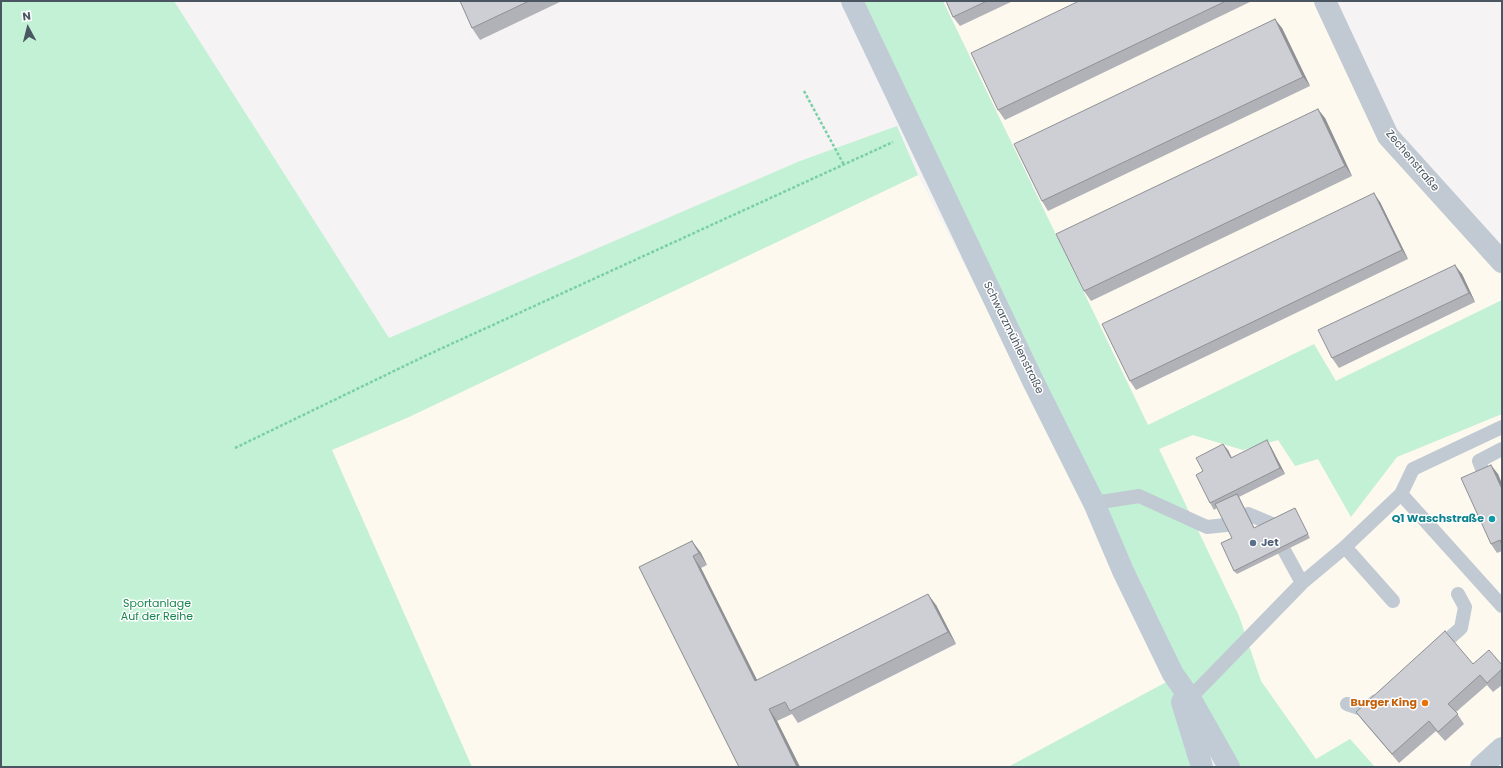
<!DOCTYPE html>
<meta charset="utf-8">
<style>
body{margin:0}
#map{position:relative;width:1503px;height:768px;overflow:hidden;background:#f5f3f3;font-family:Poppins,sans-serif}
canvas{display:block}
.frame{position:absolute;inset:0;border:2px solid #4a5661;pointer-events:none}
.north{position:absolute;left:8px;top:8px;width:40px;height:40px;-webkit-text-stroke:3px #fff;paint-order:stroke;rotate:353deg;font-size:11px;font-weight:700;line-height:16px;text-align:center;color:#4a5661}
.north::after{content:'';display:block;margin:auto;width:14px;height:18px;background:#4a5661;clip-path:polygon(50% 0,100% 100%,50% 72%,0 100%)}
</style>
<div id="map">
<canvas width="1503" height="768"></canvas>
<div class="frame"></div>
<div class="north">N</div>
</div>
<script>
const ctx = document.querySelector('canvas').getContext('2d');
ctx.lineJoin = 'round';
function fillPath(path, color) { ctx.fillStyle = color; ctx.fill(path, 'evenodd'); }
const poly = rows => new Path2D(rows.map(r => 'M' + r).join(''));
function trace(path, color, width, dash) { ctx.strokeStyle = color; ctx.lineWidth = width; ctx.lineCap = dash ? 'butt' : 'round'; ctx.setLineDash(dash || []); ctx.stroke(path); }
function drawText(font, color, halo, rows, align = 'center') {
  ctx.font = font + ' Poppins,sans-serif'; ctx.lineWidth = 3; ctx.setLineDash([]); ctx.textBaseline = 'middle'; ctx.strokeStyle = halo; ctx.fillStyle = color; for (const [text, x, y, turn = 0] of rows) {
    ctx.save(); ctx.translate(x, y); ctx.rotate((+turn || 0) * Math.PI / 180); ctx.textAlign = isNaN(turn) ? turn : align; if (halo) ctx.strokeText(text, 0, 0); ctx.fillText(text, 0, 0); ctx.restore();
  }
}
fillPath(poly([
 [943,1,1320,1,1386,140,1502,271,1502,300,1335,381,1313,345,1148,425],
 [918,175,1029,391,1172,679,1008,767,472,767,332,450,409,417],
 [1502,414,1502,741,1473,767,1375,767,1350,739,1316,759,1261,681,1239,616,1159,449,1193,435,1243,450,1278,440,1295,466,1318,459,1351,517,1397,457]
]), '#fdf9ef');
fillPath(poly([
 [1,1,174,1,389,338,800,161,897,126,918,175,409,417,332,450,472,767,1,767],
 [859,1,943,1,1148,425,1314,344,1336,381,1502,300,1502,414,1397,457,1351,517,1318,459,1295,466,1278,440,1243,450,1193,435,1159,449,1239,616,1261,681,1316,759,1350,739,1375,767,1238,767,1197,699],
 [1172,679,1199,767,1008,767]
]), '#c3f1d5');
trace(poly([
 [804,91,844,165],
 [235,448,425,356,893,142]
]), '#7ad0a6', 2.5, [3, 2]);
trace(poly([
 [1486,479,1479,461,1502,449],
 [1401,494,1502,606],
 [1094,503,1139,496,1207,527,1226,525],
 [1248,514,1272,524],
 [1345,547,1393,601],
 [1284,550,1302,583],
 [1436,650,1461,628,1465,607,1458,594],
 [1190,698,1302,583,1345,547,1401,494,1413,469,1502,427],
 [1347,704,1365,710,1376,701]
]), '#c1cad2', 14);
trace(poly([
 [1325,1,1388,136,1502,262]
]), '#c1cad2', 22);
trace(poly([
 [852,1,1033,381,1094,503,1123,571,1173,674,1190,698,1229,767],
 [1182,702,1202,767],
 [1481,767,1502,748]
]), '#c1cbd6', 22);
fillPath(poly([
 [460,1,562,1,480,40,472,28],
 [946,1,1013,1,960,26,953,17],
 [1079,1,1252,1,1005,120,998,110],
 [1282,28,1310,86,1048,211,1042,201],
 [1325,118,1352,176,1091,301,1084,291],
 [1380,202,1408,259,1136,390,1130,381],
 [1462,274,1475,302,1339,368,1332,358],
 [1271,447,1285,474,1239,497,1254,528,1295,508,1310,538,1237,574,1234,571,1232,538,1217,508,1214,510,1210,503,1203,471,1228,450,1232,458],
 [1498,474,1502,484,1502,551,1497,553,1491,544],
 [692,541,701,553,707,565,701,568,757,680,936,605,956,644,798,723,792,714,777,721,800,767,739,767,639,567],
 [1473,664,1502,665,1502,685,1493,692,1487,685,1456,712,1464,724,1445,741,1436,731,1399,763,1363,721,1356,712]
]), '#b0b2b7');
fillPath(poly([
 [1275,19,1282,28,1310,86,1303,77],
 [1318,109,1325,118,1352,176,1345,166],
 [1374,193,1380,202,1408,259,1402,250],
 [1455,265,1462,274,1475,302,1469,293],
 [1267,440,1271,447,1285,474,1280,468],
 [1223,444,1228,450,1235,465],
 [1491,465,1498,474,1502,484,1502,489],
 [1237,494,1239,497,1256,531,1254,528],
 [692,541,701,553,707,565,699,553],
 [693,556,701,568,763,692,755,681],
 [928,594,936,605,956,644,948,632],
 [769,709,777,721,800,767,797,767]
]), '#909195');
const building = poly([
 [460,1,529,1,472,28,460,1],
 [946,1,987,1,953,17,946,1],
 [1079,1,1226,1,998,110,971,53,1079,1],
 [1275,19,1303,77,1042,201,1014,144,1275,19],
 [1318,109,1345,166,1084,291,1056,234,1318,109],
 [1374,193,1402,250,1130,381,1102,324,1374,193],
 [1455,265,1469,293,1332,358,1318,330,1455,265],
 [1267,440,1280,468,1210,503,1196,475,1203,471,1196,458,1223,444,1231,458,1267,440],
 [1491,465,1502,489,1502,545,1500,540,1491,544,1461,478,1491,465],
 [1237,494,1254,528,1295,508,1308,534,1234,571,1221,543,1232,538,1215,504,1237,494],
 [692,541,699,553,693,556,755,681,928,594,948,632,790,711,785,702,769,709,797,767,739,767,639,567,692,541],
 [1445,631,1473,664,1489,650,1502,665,1502,669,1487,683,1480,675,1448,704,1458,714,1438,732,1429,721,1392,754,1356,712,1445,631]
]);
fillPath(building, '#cdcfd5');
trace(building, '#909195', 1);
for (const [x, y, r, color] of [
 [1492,519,4,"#0f9aa8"],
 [1253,543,4,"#5c6f8a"],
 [1425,703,4,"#e8710a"]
]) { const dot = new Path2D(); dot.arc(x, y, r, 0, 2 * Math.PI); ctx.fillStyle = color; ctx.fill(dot); trace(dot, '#fff', 1.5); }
drawText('11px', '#4a5661', '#fff', [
 ["Zechenstraße",1412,161,50],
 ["Schwarzmühlenstraße",1013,338,64]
]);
drawText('bold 11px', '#0d838f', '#fff', [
 ["Q1 Waschstraße",1484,519]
], 'right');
drawText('bold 11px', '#4e5e75', '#fff', [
 ["Jet",1261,543]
], 'left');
drawText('11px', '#17864f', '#fff', [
 ["Sportanlage",157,604],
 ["Auf der Reihe",157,617]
]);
drawText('bold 11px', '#c56008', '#fff', [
 ["Burger King",1417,703]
], 'right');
</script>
